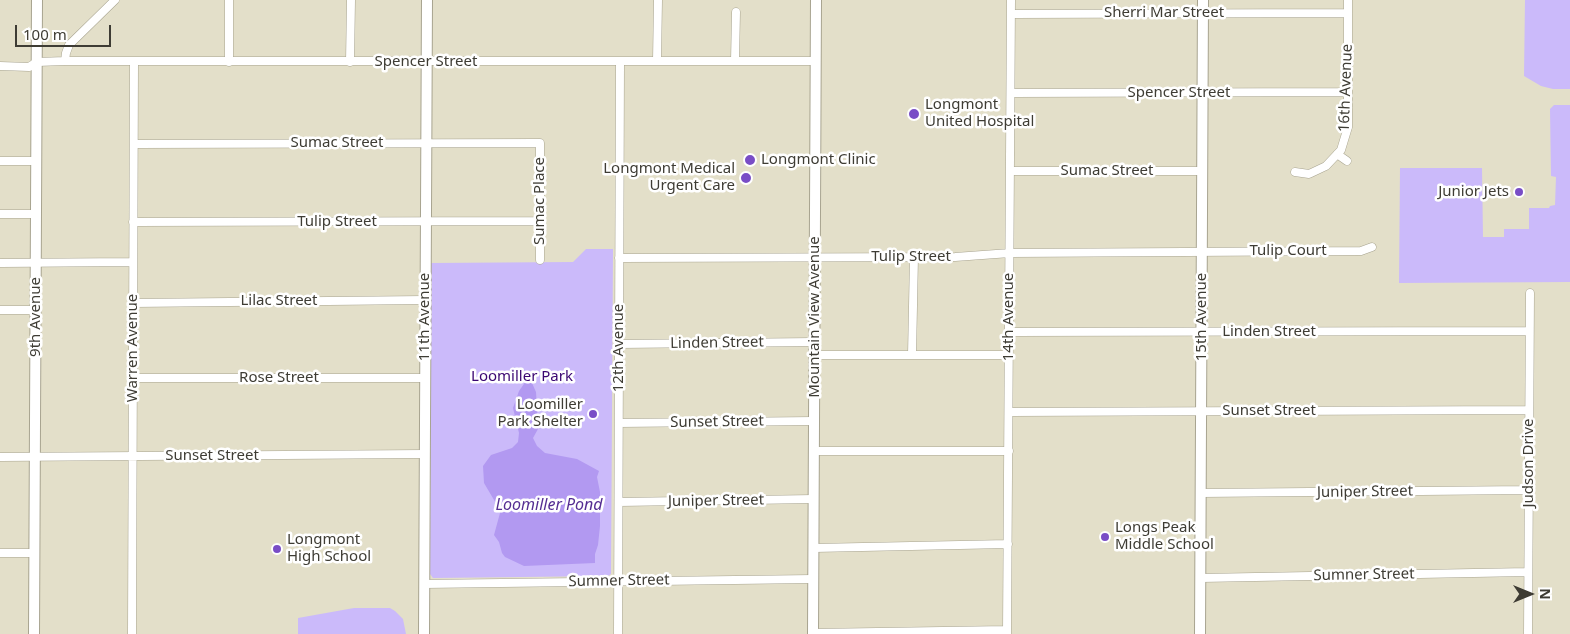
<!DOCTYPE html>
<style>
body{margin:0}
#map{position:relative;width:1570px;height:634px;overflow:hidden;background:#e3dfc9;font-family:"Noto Sans",sans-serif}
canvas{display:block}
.north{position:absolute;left:1505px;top:569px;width:50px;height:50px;-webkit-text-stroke:4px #fff;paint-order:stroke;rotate:90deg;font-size:14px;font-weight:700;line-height:20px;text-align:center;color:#3e3c34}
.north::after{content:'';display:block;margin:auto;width:18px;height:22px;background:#3e3c34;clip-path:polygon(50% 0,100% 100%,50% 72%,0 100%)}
.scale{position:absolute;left:15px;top:25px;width:96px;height:22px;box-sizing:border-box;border:2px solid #3e3c34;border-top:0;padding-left:6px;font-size:15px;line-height:18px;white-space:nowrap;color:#3e3c34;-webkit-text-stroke:4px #fff;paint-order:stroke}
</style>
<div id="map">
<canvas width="1570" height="634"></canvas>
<div class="north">N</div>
<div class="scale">100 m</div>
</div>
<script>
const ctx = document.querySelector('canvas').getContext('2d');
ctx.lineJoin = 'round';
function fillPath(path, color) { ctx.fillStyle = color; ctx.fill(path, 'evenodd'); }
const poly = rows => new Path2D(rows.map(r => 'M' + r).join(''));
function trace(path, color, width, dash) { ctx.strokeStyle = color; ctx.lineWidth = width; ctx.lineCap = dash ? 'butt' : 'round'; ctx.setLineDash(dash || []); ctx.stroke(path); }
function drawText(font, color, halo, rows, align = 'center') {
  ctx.font = font + ' "Noto Sans",sans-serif'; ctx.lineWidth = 5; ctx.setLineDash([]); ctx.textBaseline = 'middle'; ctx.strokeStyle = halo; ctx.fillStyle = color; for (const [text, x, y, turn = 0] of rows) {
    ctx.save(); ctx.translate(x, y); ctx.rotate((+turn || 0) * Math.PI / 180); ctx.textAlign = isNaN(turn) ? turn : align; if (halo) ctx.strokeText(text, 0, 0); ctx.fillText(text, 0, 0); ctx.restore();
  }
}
fillPath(poly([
 [1525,0,1570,0,1570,89,1553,89,1541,86,1524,76],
 [1554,105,1570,105,1570,282,1399,283,1400,168,1482,168,1483,237,1504,237,1504,229,1529,229,1529,208,1549,208,1550,206,1555,205,1556,177,1551,176,1550,109],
 [586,249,613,249,611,574,608,576,433,578,430,574,431,263,573,262],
 [354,608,390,608,395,611,403,619,406,634,298,634,298,618]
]), '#cbbafa');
fillPath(poly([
 [526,381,532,383,536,392,538,424,538,429,533,438,537,446,545,453,577,459,599,471,597,477,600,492,600,526,598,545,595,554,595,563,524,566,505,557,502,553,499,542,494,535,500,513,497,505,484,483,483,466,491,455,512,448,518,442,519,433,513,408,519,391]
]), '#b299f1');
const street = poly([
 [229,0,229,62],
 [1011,14,1348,13],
 [65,61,66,53,69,45,115,0],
 [657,61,658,0],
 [735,61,736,12],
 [350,62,351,0],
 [0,66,29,67,37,62,65,61,816,61],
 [1011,93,1348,92],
 [134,144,540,143,540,260],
 [1337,154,1347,161],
 [0,161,36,161],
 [1010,171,1203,171],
 [1295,172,1309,174,1326,166,1341,150,1348,127,1348,0],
 [0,214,36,214],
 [133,222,540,221],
 [619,258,955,257,1010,253,1361,251,1372,247],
 [0,263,133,262],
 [133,303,425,300],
 [0,310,36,310],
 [1009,332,1529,331],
 [619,344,815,342],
 [814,355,1009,355],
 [912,355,914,257],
 [133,378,425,378],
 [1009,412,1529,410],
 [619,423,814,421],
 [814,451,1009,451],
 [0,457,425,454],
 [1201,493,1529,490],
 [619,502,814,499],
 [814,548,1008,544],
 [0,553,35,553],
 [1201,578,1528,572],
 [424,584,813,579],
 [813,633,1007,630],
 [132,634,134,62],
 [618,634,620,62],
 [1007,634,1011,0],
 [1528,634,1530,293]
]);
const secondary = poly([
 [34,634,37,0],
 [424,634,427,0],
 [813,634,816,0],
 [1200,634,1203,0]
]);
trace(street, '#a8a490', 9);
trace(secondary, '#a8a490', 12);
trace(street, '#fff', 8);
trace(secondary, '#fff', 10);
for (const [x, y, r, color] of [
 [914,114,6,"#794dc6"],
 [750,160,6,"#794dc6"],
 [746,178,6,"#794dc6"],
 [1519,192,5,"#794dc6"],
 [593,414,5,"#794dc6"],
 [1105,537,5,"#794dc6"],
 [277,549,5,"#794dc6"]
]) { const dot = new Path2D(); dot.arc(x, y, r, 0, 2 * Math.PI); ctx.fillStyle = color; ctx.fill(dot); trace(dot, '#fff', 2); }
drawText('15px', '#3e3c34', '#fff', [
 ["Sherri Mar Street",1164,13],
 ["Spencer Street",426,62],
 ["16th Avenue",1346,88,-88],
 ["Spencer Street",1179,93],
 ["Sumac Street",337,143],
 ["Sumac Street",1107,171],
 ["Sumac Place",540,201,-90],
 ["Tulip Street",337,222],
 ["Tulip Court",1288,251],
 ["Tulip Street",911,257],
 ["Lilac Street",279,301],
 ["9th Avenue",36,317,-90],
 ["11th Avenue",425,317,-90],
 ["Mountain View Avenue",815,317,-90],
 ["14th Avenue",1009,317,-90],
 ["15th Avenue",1202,317,-90],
 ["Linden Street",1269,332],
 ["Linden Street",717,343,-1],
 ["Warren Avenue",133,348,-90],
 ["12th Avenue",619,348,-90],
 ["Rose Street",279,378],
 ["Sunset Street",1269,411],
 ["Sunset Street",717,422,-1],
 ["Sunset Street",212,456],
 ["Judson Drive",1529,463,-90],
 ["Juniper Street",1365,492,-1],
 ["Juniper Street",716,501,-1],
 ["Sumner Street",1364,575,-1],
 ["Sumner Street",619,581,-1]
]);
drawText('15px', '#3e3c34', '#fff', [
 ["Longmont",925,105],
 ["United Hospital",925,122],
 ["Longmont Clinic",761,160],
 ["Longmont Medical",735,169,"right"],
 ["Urgent Care",735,186,"right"],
 ["Junior Jets",1509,192,"right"],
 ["Loomiller",583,405,"right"],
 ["Park Shelter",583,422,"right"],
 ["Longs Peak",1115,528],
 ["Middle School",1115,545],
 ["Longmont",287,540],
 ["High School",287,557]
], 'left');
drawText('15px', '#3a0671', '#fff', [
 ["Loomiller Park",522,377]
]);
drawText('italic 16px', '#542d92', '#fff', [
 ["Loomiller Pond",549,505]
]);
</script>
